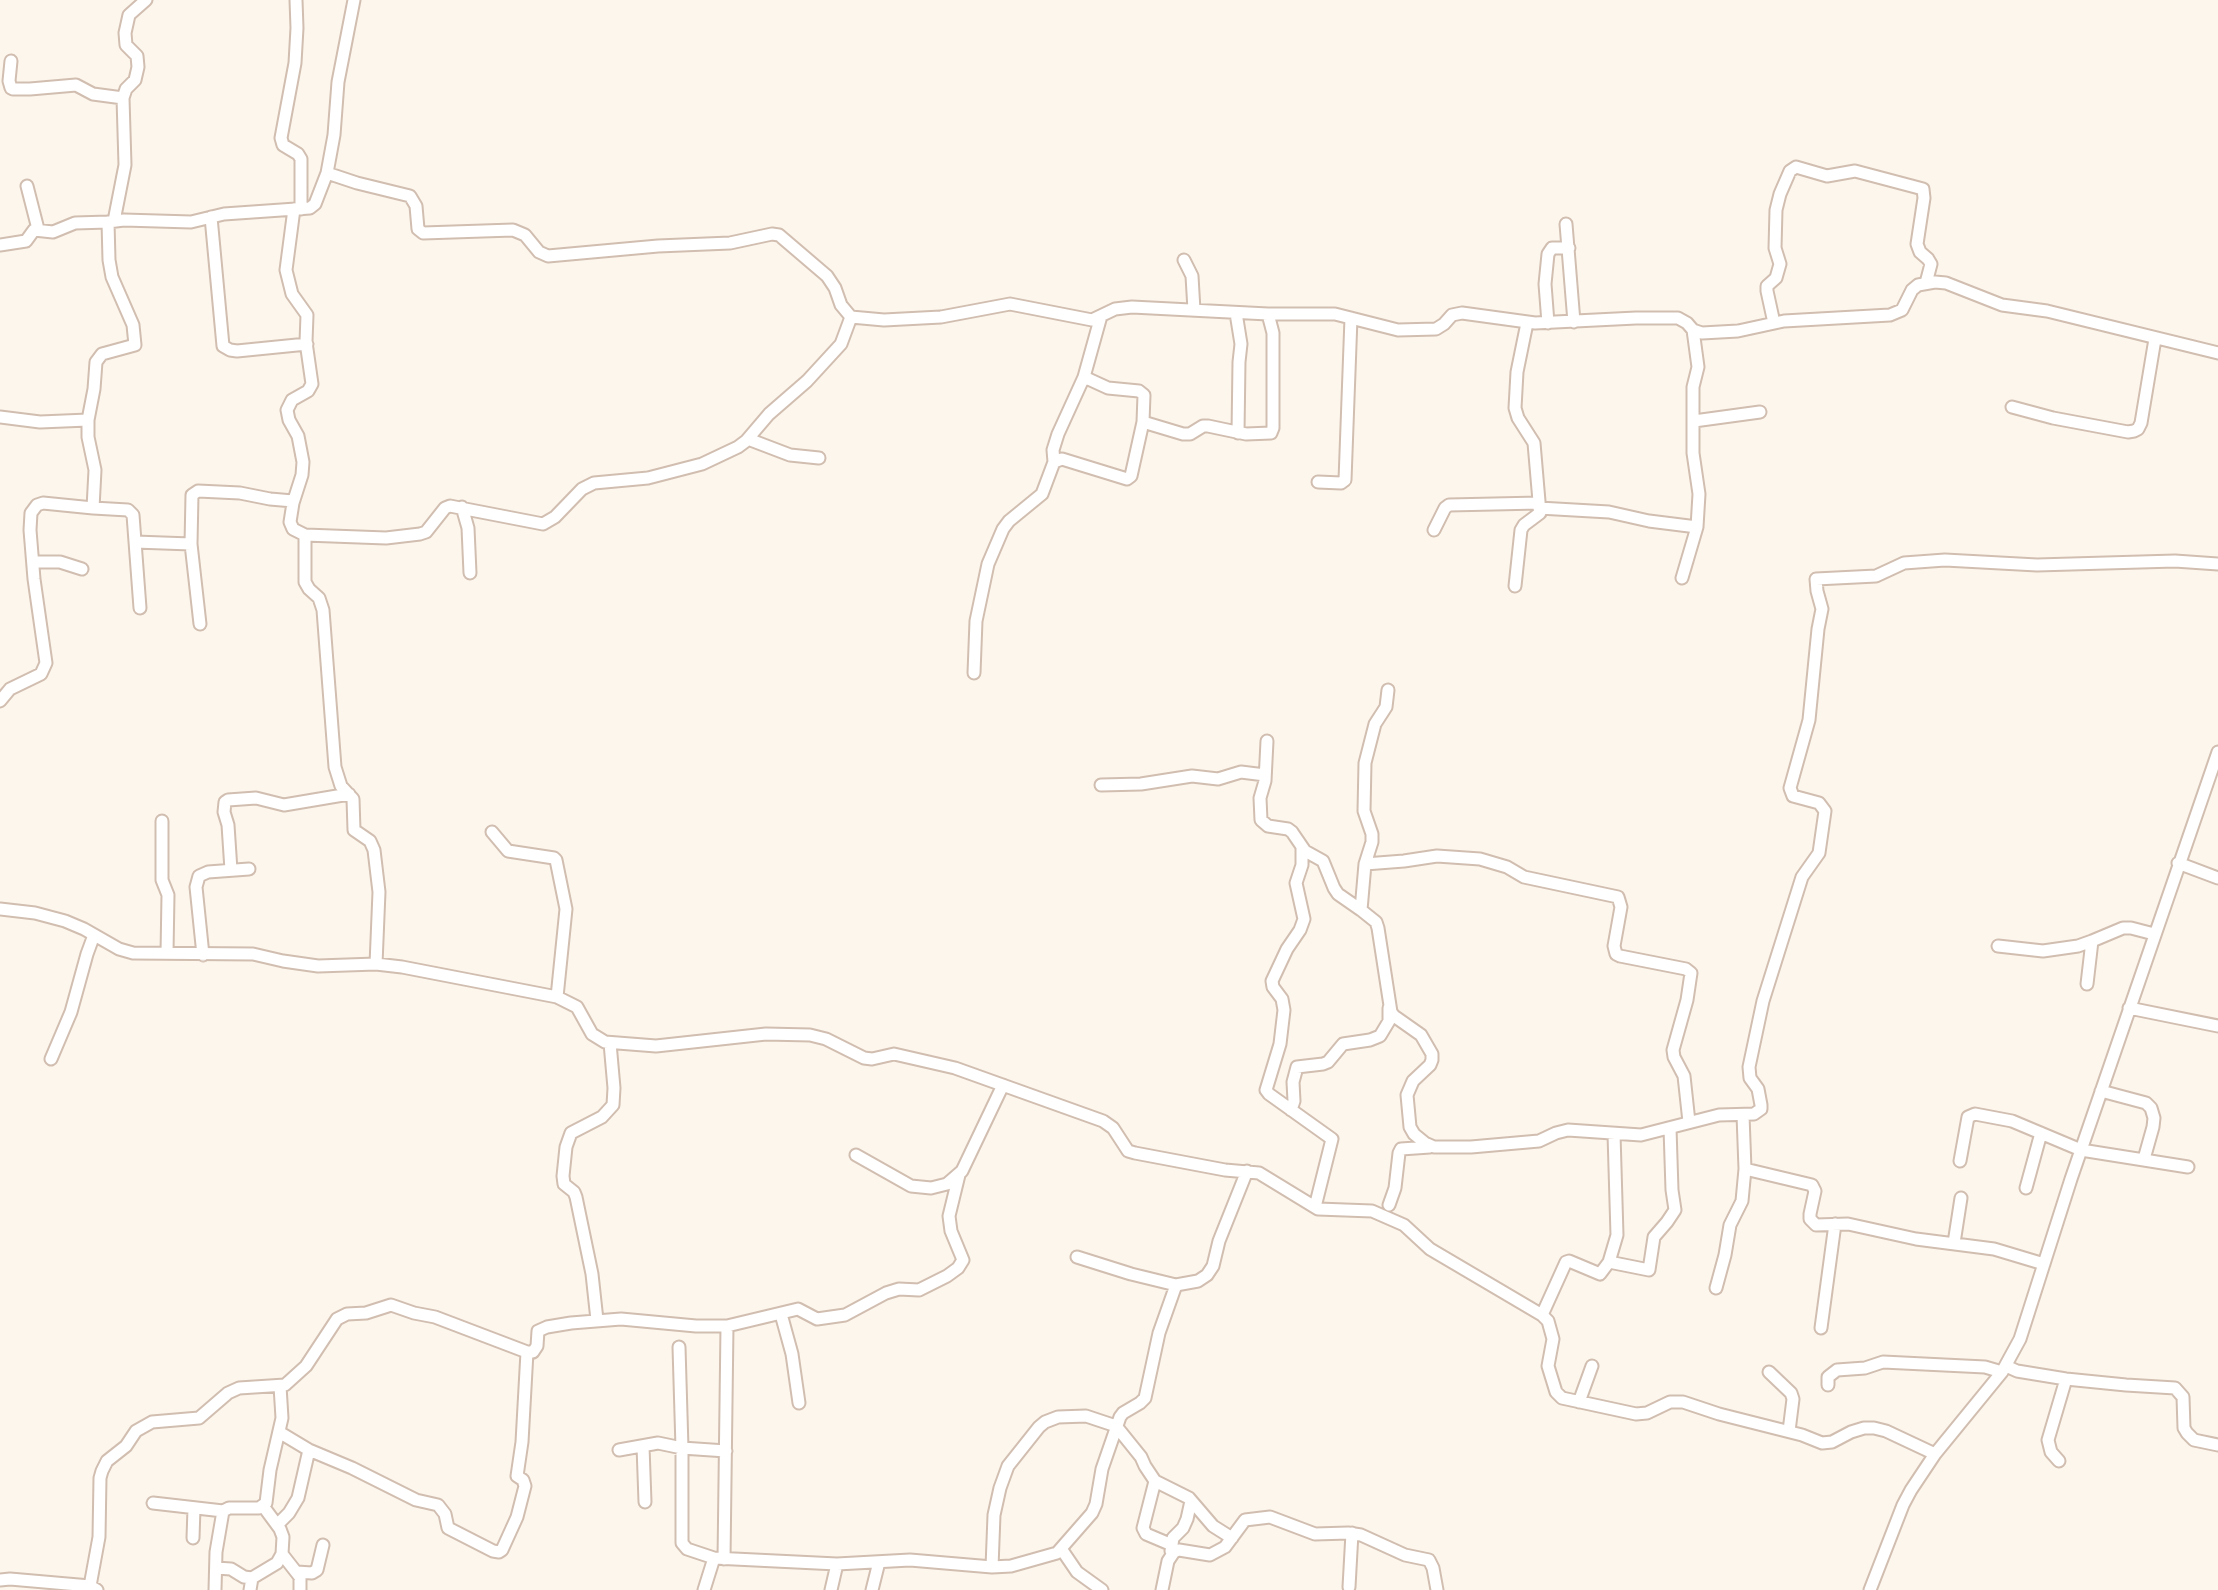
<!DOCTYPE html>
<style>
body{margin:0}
canvas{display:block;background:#fdf6ec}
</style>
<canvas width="2218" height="1590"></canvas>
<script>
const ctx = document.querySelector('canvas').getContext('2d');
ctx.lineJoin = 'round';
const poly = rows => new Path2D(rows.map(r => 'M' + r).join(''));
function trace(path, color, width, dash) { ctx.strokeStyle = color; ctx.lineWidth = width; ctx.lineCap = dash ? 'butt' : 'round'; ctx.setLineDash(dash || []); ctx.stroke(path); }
const minor = poly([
 [296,0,297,28,295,63,281,138,283,145,298,154,301,159,301,209],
 [11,61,9,81,11,88,13,89,30,89,76,85,93,94,123,98],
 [327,173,334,135,338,82,354,0],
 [27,186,38,229],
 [294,209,286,270,292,294,307,315,306,342,312,384,308,391,292,400,287,410,289,420,298,436,303,462,302,475,293,503,290,522,293,529,305,535,386,538,420,534,426,532,445,508,450,506,543,524,555,517,582,489,594,483,648,478,702,464,738,447,746,441,769,414,807,381,841,344,851,317,884,320,941,317,1010,304,1092,320,1115,309,1132,307,1268,314,1335,314,1398,330,1436,329,1444,324,1452,315,1462,313,1535,323,1636,318,1678,318,1687,323,1693,330,1702,333,1738,331,1784,321,1890,315,1902,310,1912,290,1918,285,1935,282,1946,283,2002,305,2047,311,2218,353],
 [211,217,223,346,230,350,237,351,307,344],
 [114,221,125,165,123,98,126,89,135,80,138,67,137,56,126,45,125,33,129,15,146,0],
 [1566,224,1574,322],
 [0,245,26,241,34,230,53,232,75,223,108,222],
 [1184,260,1192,276,1194,310],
 [1236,313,1241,344,1239,362,1238,433],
 [1548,323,1545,284,1548,254,1552,248,1569,248],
 [1774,323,1767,291,1767,286,1776,278,1780,264,1775,248,1776,210,1780,194,1790,171,1796,167,1827,176,1855,171,1923,189,1924,198,1917,244,1920,252,1928,259,1931,264,1926,283],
 [2012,407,2053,418,2128,432,2134,431,2138,429,2141,423,2155,339],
 [0,417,40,422,88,420],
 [1694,421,1760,412],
 [1143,422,1183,434,1190,434,1203,426,1208,426,1246,434,1271,433,1273,428,1273,333,1268,314],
 [748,439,790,455,819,458],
 [1054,462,1053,450,1058,434,1084,377],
 [1318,482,1341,483,1345,480,1351,318],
 [462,507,468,528,470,573],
 [93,508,128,510,133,515,140,608],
 [1539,508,1609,512,1649,521,1697,527],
 [1434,530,1445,508,1449,505,1539,503],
 [305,535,305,582,309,589,319,598,323,610,335,767,341,786,353,799,354,830,370,841,374,850,379,892,376,964],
 [135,542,191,544],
 [33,562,60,562,82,569],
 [1682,578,1697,527,1699,494,1693,453,1693,387,1698,367,1693,330],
 [1515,586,1521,530,1524,525,1540,513,1534,443,1518,418,1515,408,1517,372,1527,323],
 [200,624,191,544,192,495,198,491,240,493,270,499,293,501],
 [974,673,976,621,988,564,1003,529,1009,521,1042,494,1054,462,1062,459,1127,479,1131,476,1143,422,1144,395,1139,391,1108,388,1084,377,1101,316],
 [0,701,10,689,41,674,46,663,34,579,30,530,31,513,37,505,43,503,93,508,95,470,88,437,88,420,94,389,96,362,102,354,135,345,133,325,112,277,109,260,108,222,124,220,191,222,224,214,310,208,315,204,327,173,357,183,410,196,416,206,418,229,423,233,513,230,525,235,539,252,548,256,658,246,730,243,772,234,779,235,827,276,835,288,841,305,851,317],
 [1267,741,1265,781,1260,798,1261,820,1268,826,1288,829,1292,832,1305,851,1323,861,1334,888,1338,894,1361,910,1365,864,1372,842,1372,834,1364,811,1365,763,1375,724,1386,707,1388,690],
 [1101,785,1141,784,1192,776,1218,779,1241,772,1265,775],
 [162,821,162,880,168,895,167,953],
 [492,832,508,851,554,858,556,860,566,909,557,997],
 [1302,848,1302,865,1296,883,1304,919,1300,930,1287,949,1272,981,1273,987,1282,999,1284,1010,1280,1044,1266,1090,1269,1094,1332,1139,1315,1207],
 [2178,863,2218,878],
 [1365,864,1404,861,1437,856,1480,859,1507,867,1524,877,1618,897,1621,907,1614,946,1616,954,1620,956,1686,969,1691,973,1687,1000,1673,1050,1674,1057,1684,1076,1689,1122],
 [231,870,228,825,224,812,225,802,228,800,256,798,284,805,349,794],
 [0,909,35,913,65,921,84,929,119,949,133,953,253,954,283,961,318,966,376,964,402,967,557,997,577,1007,592,1034,605,1042,656,1046,766,1034,810,1035,826,1039,864,1058,872,1059,894,1054,955,1068,1103,1121,1113,1128,1128,1151,1135,1153,1225,1170,1259,1173,1318,1209,1372,1211,1404,1225,1430,1249,1542,1315,1548,1321,1553,1339,1548,1366,1556,1392,1562,1398,1636,1414,1647,1413,1670,1402,1683,1402,1719,1414,1802,1435,1822,1443,1832,1442,1851,1432,1864,1428,1874,1428,1886,1431,1935,1454],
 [1361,910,1376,922,1378,928,1391,1012,1394,1016,1421,1035,1432,1054,1432,1060,1430,1065,1413,1081,1407,1095,1410,1127,1414,1134,1425,1143,1434,1147,1471,1147,1539,1141,1556,1133,1568,1130,1641,1135,1719,1115,1754,1114,1761,1109,1761,1105,1758,1089,1750,1078,1749,1067,1763,1001,1802,877,1819,853,1825,811,1819,803,1793,796,1790,788,1809,720,1818,629,1822,609,1817,591,1816,579,1876,576,1904,563,1945,560,2037,565,2175,561,2218,564],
 [1998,946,2043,951,2078,946,2092,941],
 [203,955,196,887,199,876,208,872,249,869],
 [2087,984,2092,941,2123,928,2131,928,2154,934],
 [2129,1008,2218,1026],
 [51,1059,71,1012,87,954,94,935],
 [2101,1091,2146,1103,2151,1108,2154,1118,2153,1127,2144,1159],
 [1291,1110,1294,1101,1293,1082,1297,1067,1323,1064,1328,1062,1343,1044,1370,1040,1380,1036,1389,1021,1389,1008],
 [856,1155,911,1186,931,1188,947,1184,962,1171,1003,1085],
 [1960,1161,1968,1117,1975,1114,2012,1121,2081,1150,2188,1167],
 [1745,1169,1812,1185,1815,1191,1810,1214,1810,1219,1816,1225,1848,1224,1916,1239,1994,1249,2044,1264],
 [2026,1188,2041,1133],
 [1389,1205,1395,1188,1399,1153,1401,1149,1430,1147],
 [1954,1243,1961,1198],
 [1077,1257,1131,1274,1176,1285,1198,1281,1207,1275,1213,1266,1219,1241,1247,1171],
 [1609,1262,1649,1270,1654,1237,1667,1222,1675,1210,1672,1190,1670,1128],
 [1716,1288,1725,1255,1730,1225,1742,1201,1745,1169,1743,1115],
 [781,1314,792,1354,799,1403],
 [1542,1315,1566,1262,1569,1261,1600,1274,1609,1262,1617,1235,1614,1134],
 [597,1320,592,1274,576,1197,574,1192,564,1184,563,1176,566,1147,571,1133,602,1117,613,1105,614,1088,610,1043],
 [727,1326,798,1309,817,1319,845,1315,886,1293,899,1289,919,1290,947,1276,958,1268,963,1260,951,1231,949,1216,959,1175],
 [1821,1328,1835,1224],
 [679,1347,682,1448,682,1543,687,1549,714,1558],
 [2006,1366,2017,1371,2066,1379,2126,1385,2175,1388,2183,1397,2184,1428,2187,1433,2194,1440,2218,1445],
 [1769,1372,1791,1393,1793,1399,1789,1431],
 [1828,1385,1828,1377,1837,1370,1865,1368,1883,1362,1985,1367,2002,1372],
 [1579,1402,1592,1366],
 [279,1432,309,1450,352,1468,416,1500,438,1505,445,1514,448,1528,493,1551,499,1552,502,1550,517,1517,525,1486,523,1480,517,1476,522,1442,527,1352],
 [643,1446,645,1502],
 [619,1450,658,1443,682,1448,726,1451],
 [2059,1461,2051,1452,2048,1440,2066,1379],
 [1155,1481,1143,1528,1146,1534,1172,1545],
 [153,1503,223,1511],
 [263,1506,280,1529,283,1537,282,1554,300,1577,300,1590],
 [278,1524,289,1513,298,1498,309,1450],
 [193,1538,194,1508],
 [1062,1550,1077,1572,1102,1590],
 [1171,1551,1173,1538,1183,1528,1187,1519,1191,1501],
 [992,1567,994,1515,1000,1488,1008,1466,1039,1427,1045,1422,1058,1417,1086,1416,1116,1426,1141,1457,1145,1466,1155,1481,1189,1498,1213,1526,1232,1538],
 [216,1568,231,1569,244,1577,252,1578,277,1563,282,1554],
 [297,1572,312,1573,317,1570,323,1545],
 [0,1580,10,1579,90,1586,97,1590],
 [90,1586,99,1537,100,1478,102,1471,107,1461,126,1446,136,1431,152,1422,199,1418,228,1393,239,1388,285,1385,306,1366,337,1319,347,1314,366,1313,391,1305,414,1313,435,1317,527,1352,533,1352,537,1346,538,1331,547,1327,571,1323,621,1319,696,1326,727,1326,724,1559],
 [1349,1587,1352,1533],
 [215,1590,216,1552,223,1511,229,1508,259,1508,266,1503,270,1470,282,1418,280,1386],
 [250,1590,252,1578],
 [704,1590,714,1558,837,1564,910,1560,992,1567,1011,1566,1057,1553,1092,1513,1096,1504,1102,1469,1120,1417,1123,1413,1140,1403,1145,1398,1159,1333,1176,1285],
 [831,1590,837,1564],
 [872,1590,879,1562],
 [1162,1590,1168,1561,1174,1552,1179,1550,1210,1555,1225,1547,1245,1520,1270,1517,1315,1534,1348,1533,1361,1535,1405,1555,1429,1560,1433,1568,1437,1590],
 [1870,1590,1903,1505,1911,1490,1935,1454,2002,1372,2020,1339,2071,1179,2218,752]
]);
trace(minor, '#d1beb0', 15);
trace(minor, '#fff', 11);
</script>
